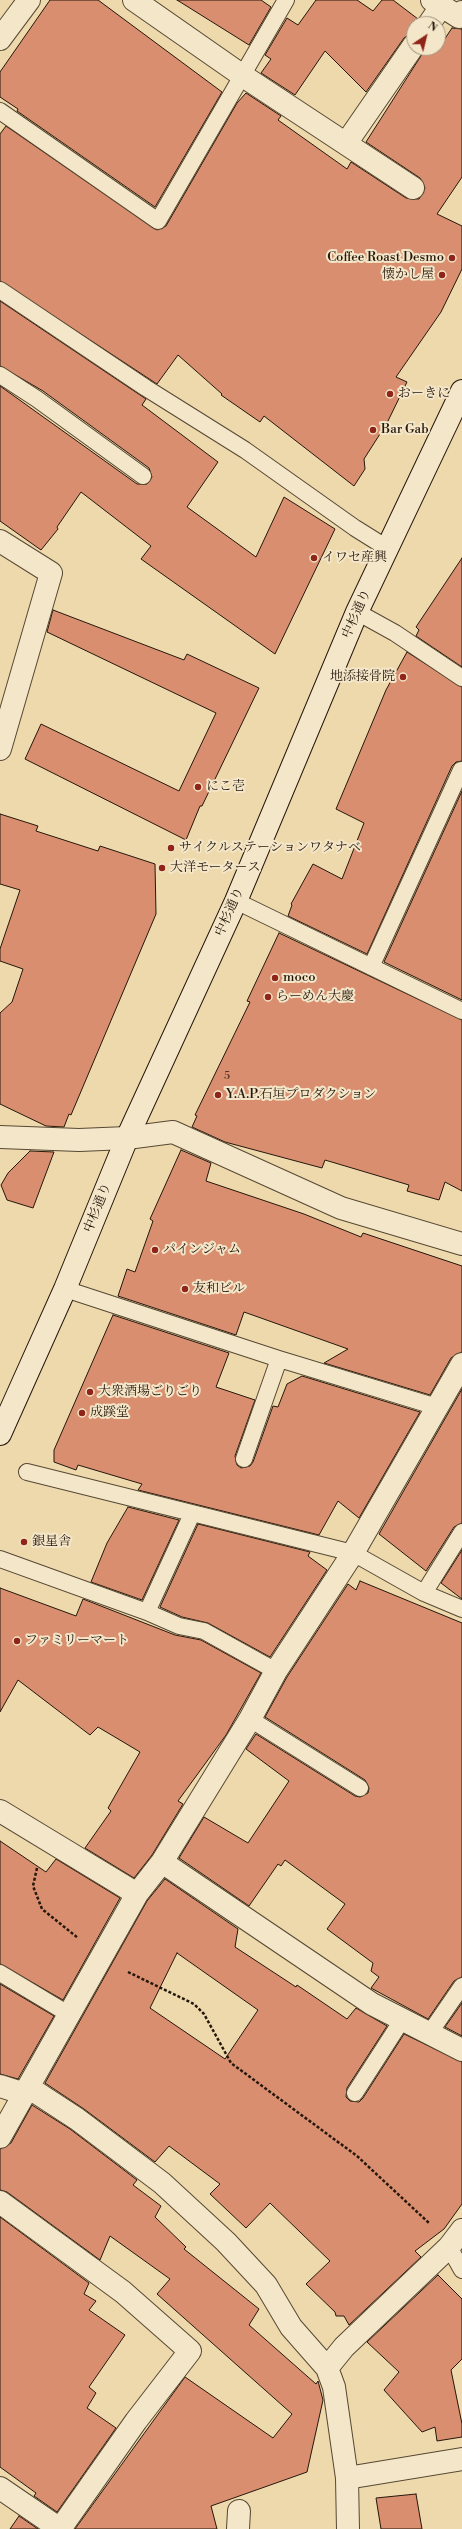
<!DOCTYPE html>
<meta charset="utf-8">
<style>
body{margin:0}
#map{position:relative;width:462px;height:2529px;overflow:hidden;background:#eed9ac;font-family:"Libre Bodoni",serif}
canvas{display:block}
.north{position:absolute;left:406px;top:16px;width:40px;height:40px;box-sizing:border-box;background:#f4e6c9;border:1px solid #a1937d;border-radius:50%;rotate:35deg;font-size:11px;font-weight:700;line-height:16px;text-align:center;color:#25170b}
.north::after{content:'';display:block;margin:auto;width:14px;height:18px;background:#8f2418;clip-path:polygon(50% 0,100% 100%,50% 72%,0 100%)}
</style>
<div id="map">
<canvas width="462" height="2529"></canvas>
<div class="north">N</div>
</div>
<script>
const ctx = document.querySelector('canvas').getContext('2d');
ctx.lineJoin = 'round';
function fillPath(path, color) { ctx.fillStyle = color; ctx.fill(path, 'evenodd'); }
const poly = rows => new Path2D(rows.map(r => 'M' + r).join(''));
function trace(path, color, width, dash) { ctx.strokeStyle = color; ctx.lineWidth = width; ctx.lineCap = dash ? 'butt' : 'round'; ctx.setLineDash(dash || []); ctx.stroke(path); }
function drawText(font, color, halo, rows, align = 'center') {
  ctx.font = font + ' "Libre Bodoni","Noto Serif JP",serif'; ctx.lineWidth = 4; ctx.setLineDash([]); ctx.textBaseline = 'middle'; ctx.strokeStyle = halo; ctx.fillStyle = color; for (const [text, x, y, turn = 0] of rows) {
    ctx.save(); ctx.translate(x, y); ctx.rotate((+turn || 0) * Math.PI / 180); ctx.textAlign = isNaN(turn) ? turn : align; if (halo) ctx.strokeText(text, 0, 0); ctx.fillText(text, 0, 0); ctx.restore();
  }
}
const building = poly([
 [50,0,98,0,222,92,155,207,17,111,18,109,0,97,0,72,50,0],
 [177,0,261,0,271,7,249,45,177,0],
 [316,0,357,0,373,11,382,0,393,0,418,19,417,24,414,24,414,33,404,38,366,92,325,51,295,95,261,73,271,59,265,55,287,18,298,25,316,0],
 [452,28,462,29,462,177,437,214,462,226,462,269,441,312,396,377,407,382,387,423,364,459,365,469,354,486,264,416,260,422,221,395,222,394,178,355,157,384,0,281,0,134,6,126,157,230,166,226,237,103,246,93,281,116,278,120,347,169,351,162,406,198,419,199,425,188,420,178,366,142,426,48,438,48,438,35,444,40,452,28],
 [0,301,146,399,142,405,218,462,187,507,256,557,284,497,335,529,275,654,141,559,151,546,81,492,57,527,58,529,41,550,0,521,0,386,137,484,147,484,152,477,149,468,43,391,0,366,0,301],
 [462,558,462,667,416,636,419,630,416,627,462,558],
 [53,610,184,660,187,654,259,688,202,806,200,806,186,840,25,759,41,724,179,791,216,713,47,632,53,610],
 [407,652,462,687,462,761,456,762,452,766,367,954,288,916,292,905,291,904,313,864,342,879,364,823,336,809,386,690,407,652],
 [462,791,462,1000,384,962,462,791],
 [0,814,38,826,36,831,98,851,100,846,155,864,156,914,71,1115,69,1114,64,1127,46,1126,0,1104,0,1013,12,1002,23,969,0,961,0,949,20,890,0,884,0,814],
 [279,933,462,1020,462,1191,445,1182,439,1200,407,1191,409,1185,325,1160,322,1168,225,1142,192,1127,197,1116,195,1115,250,1002,247,1001,279,933],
 [181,1150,211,1163,206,1181,304,1214,361,1237,363,1233,462,1266,462,1352,451,1358,430,1395,324,1363,348,1349,244,1312,236,1335,118,1296,127,1269,135,1272,153,1221,150,1219,181,1150],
 [30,1151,54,1152,33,1208,7,1200,1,1185,8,1173,30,1151],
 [113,1315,229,1353,216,1387,255,1400,235,1456,237,1465,241,1468,250,1466,253,1462,273,1406,278,1407,287,1384,302,1376,420,1412,359,1518,338,1501,319,1535,138,1490,142,1484,78,1465,76,1470,54,1462,54,1450,113,1315],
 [462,1389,462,1523,454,1527,426,1571,379,1534,462,1389],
 [128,1507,179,1520,142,1600,91,1582,107,1543,128,1507],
 [198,1524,310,1552,308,1556,327,1570,270,1657,208,1623,182,1617,160,1607,198,1524],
 [462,1550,462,1599,441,1583,462,1550],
 [360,1581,462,1623,462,1977,454,1981,428,2019,371,1988,379,1977,371,1971,373,1963,327,1929,345,1904,285,1860,281,1866,278,1864,249,1906,179,1858,204,1817,248,1843,289,1781,246,1749,256,1734,355,1796,360,1797,368,1793,369,1788,365,1780,265,1717,287,1677,348,1584,356,1590,360,1581],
 [0,1588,76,1616,83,1599,175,1635,201,1640,261,1673,226,1735,178,1801,183,1804,152,1855,134,1878,85,1848,111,1811,108,1808,140,1752,98,1727,90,1735,18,1680,0,1712,0,1588],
 [0,1841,46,1872,56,1859,120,1898,63,2000,0,1964,0,1841],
 [165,1879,238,1929,235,1947,296,1987,297,1985,347,2019,356,2008,387,2026,347,2088,346,2097,350,2101,359,2102,363,2098,404,2034,462,2062,462,2204,444,2229,415,2251,421,2257,349,2325,344,2316,336,2316,335,2312,306,2284,330,2261,270,2203,246,2228,210,2194,220,2184,169,2146,155,2162,84,2109,45,2083,147,1901,165,1879],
 [177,1953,258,2010,225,2059,150,2008,177,1953],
 [0,1984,54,2016,18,2079,0,2074,0,1984],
 [462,2003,462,2036,445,2027,462,2003],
 [32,2105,70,2129,137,2180,133,2185,161,2206,155,2217,186,2247,184,2249,259,2309,249,2325,316,2384,318,2381,323,2400,307,2472,211,2506,217,2529,75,2529,185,2377,273,2438,292,2414,157,2294,170,2279,110,2236,100,2260,7,2192,0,2190,0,2149,11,2143,32,2105],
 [0,2217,89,2283,84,2294,96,2301,89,2310,125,2335,89,2387,96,2393,87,2408,116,2428,57,2512,34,2496,36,2493,0,2467,0,2217],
 [438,2275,462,2299,462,2359,451,2370,462,2424,462,2437,437,2441,435,2427,422,2432,384,2390,399,2372,367,2342,438,2275],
 [416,2494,422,2529,381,2529,376,2498,416,2494],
 [19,2516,38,2529,10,2529,19,2516]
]);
fillPath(building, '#d98e6f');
trace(building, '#25170b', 1);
const service = poly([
 [0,111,158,221,286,0],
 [0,290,146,388,245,450,355,528,387,548],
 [0,375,37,399,143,476],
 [357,612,395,633,462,678],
 [236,901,462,1011],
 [371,967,461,770],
 [65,1289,279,1359,437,1407],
 [244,1459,279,1359],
 [27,1472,353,1553,424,1593,462,1609],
 [0,1559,147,1612,179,1626,204,1631,276,1671],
 [424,1593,462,1532],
 [147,1612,192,1514],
 [250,1719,360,1788],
 [0,1973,70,2015],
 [429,2034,462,1986],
 [355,2093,402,2020],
 [449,2247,462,2270]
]);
const minor = poly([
 [134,0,243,76,413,188],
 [432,0,459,17,462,12],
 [429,24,442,5],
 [0,39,29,0],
 [347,142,414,45],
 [0,541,51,573,0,749],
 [0,1137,79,1140,127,1138,173,1132,341,1208,462,1244],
 [0,1811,137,1894],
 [162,1862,372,2004,462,2050],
 [0,2086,25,2094],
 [28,2087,77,2119,162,2183,226,2242,266,2285,291,2327,327,2368,334,2387,347,2478,348,2529],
 [0,2137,137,1894,162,1862,250,1719,276,1671,353,1553,462,1364],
 [0,2202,123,2292,190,2351,136,2421,60,2529],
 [327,2368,344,2347,449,2247,462,2230],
 [347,2478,462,2459],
 [0,2488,60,2529],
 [238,2529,239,2511]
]);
const secondary = poly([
 [0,1434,65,1289,127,1138,236,901,357,612,462,391]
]);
trace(service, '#574833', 18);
trace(minor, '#574833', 24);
trace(secondary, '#25170b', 24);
trace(poly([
 [37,1868,33,1886,42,1909,78,1938],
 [128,1972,194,2004,204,2014,231,2063,357,2156,429,2223]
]), '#25170b', 2.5, [3, 2]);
trace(service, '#f4e6c9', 16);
trace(minor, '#f4e6c9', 22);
trace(secondary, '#f4e6c9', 22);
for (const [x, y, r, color] of [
 [452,258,4,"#8f2418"],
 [442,275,4,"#8f2418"],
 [390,394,4,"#8f2418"],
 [373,430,4,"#8f2418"],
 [314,558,4,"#8f2418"],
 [403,677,4,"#8f2418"],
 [198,787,4,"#8f2418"],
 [171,848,4,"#8f2418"],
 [162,868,4,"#8f2418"],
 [275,978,4,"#8f2418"],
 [268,997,4,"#8f2418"],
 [218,1095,4,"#8f2418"],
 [155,1250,4,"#8f2418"],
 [185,1289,4,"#8f2418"],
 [90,1392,4,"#8f2418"],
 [82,1413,4,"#8f2418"],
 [24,1542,4,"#8f2418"],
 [17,1641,4,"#8f2418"]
]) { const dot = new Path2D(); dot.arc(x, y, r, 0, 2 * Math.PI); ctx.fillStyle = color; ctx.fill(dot); trace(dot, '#f4e6c9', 1.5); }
drawText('11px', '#523524', null, [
 ["5",227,1076]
]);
drawText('13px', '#25170b', '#f4e6c9', [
 ["Coffee Roast Desmo",444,258,"right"],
 ["懐かし屋",434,275,"right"],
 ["おーきに",398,394],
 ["Bar Gab",381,430],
 ["イワセ産興",322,558],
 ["地添接骨院",395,677,"right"],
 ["にこ壱",206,787],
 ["サイクルステーションワタナベ",179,848],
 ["大洋モータース",170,868],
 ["moco",283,978],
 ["らーめん大慶",276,997],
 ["Y.A.P.石垣プロダクション",226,1095],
 ["パインジャム",163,1250],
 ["友和ビル",193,1289],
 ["大衆酒場ごりごり",98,1392],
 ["成蹊堂",90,1413],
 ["銀星舎",32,1542],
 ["ファミリーマート",25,1641]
], 'left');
drawText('13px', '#25170b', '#f4e6c9', [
 ["中杉通り",357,614,-66],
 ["中杉通り",230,912,-66],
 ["中杉通り",98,1208,-68]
]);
</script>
